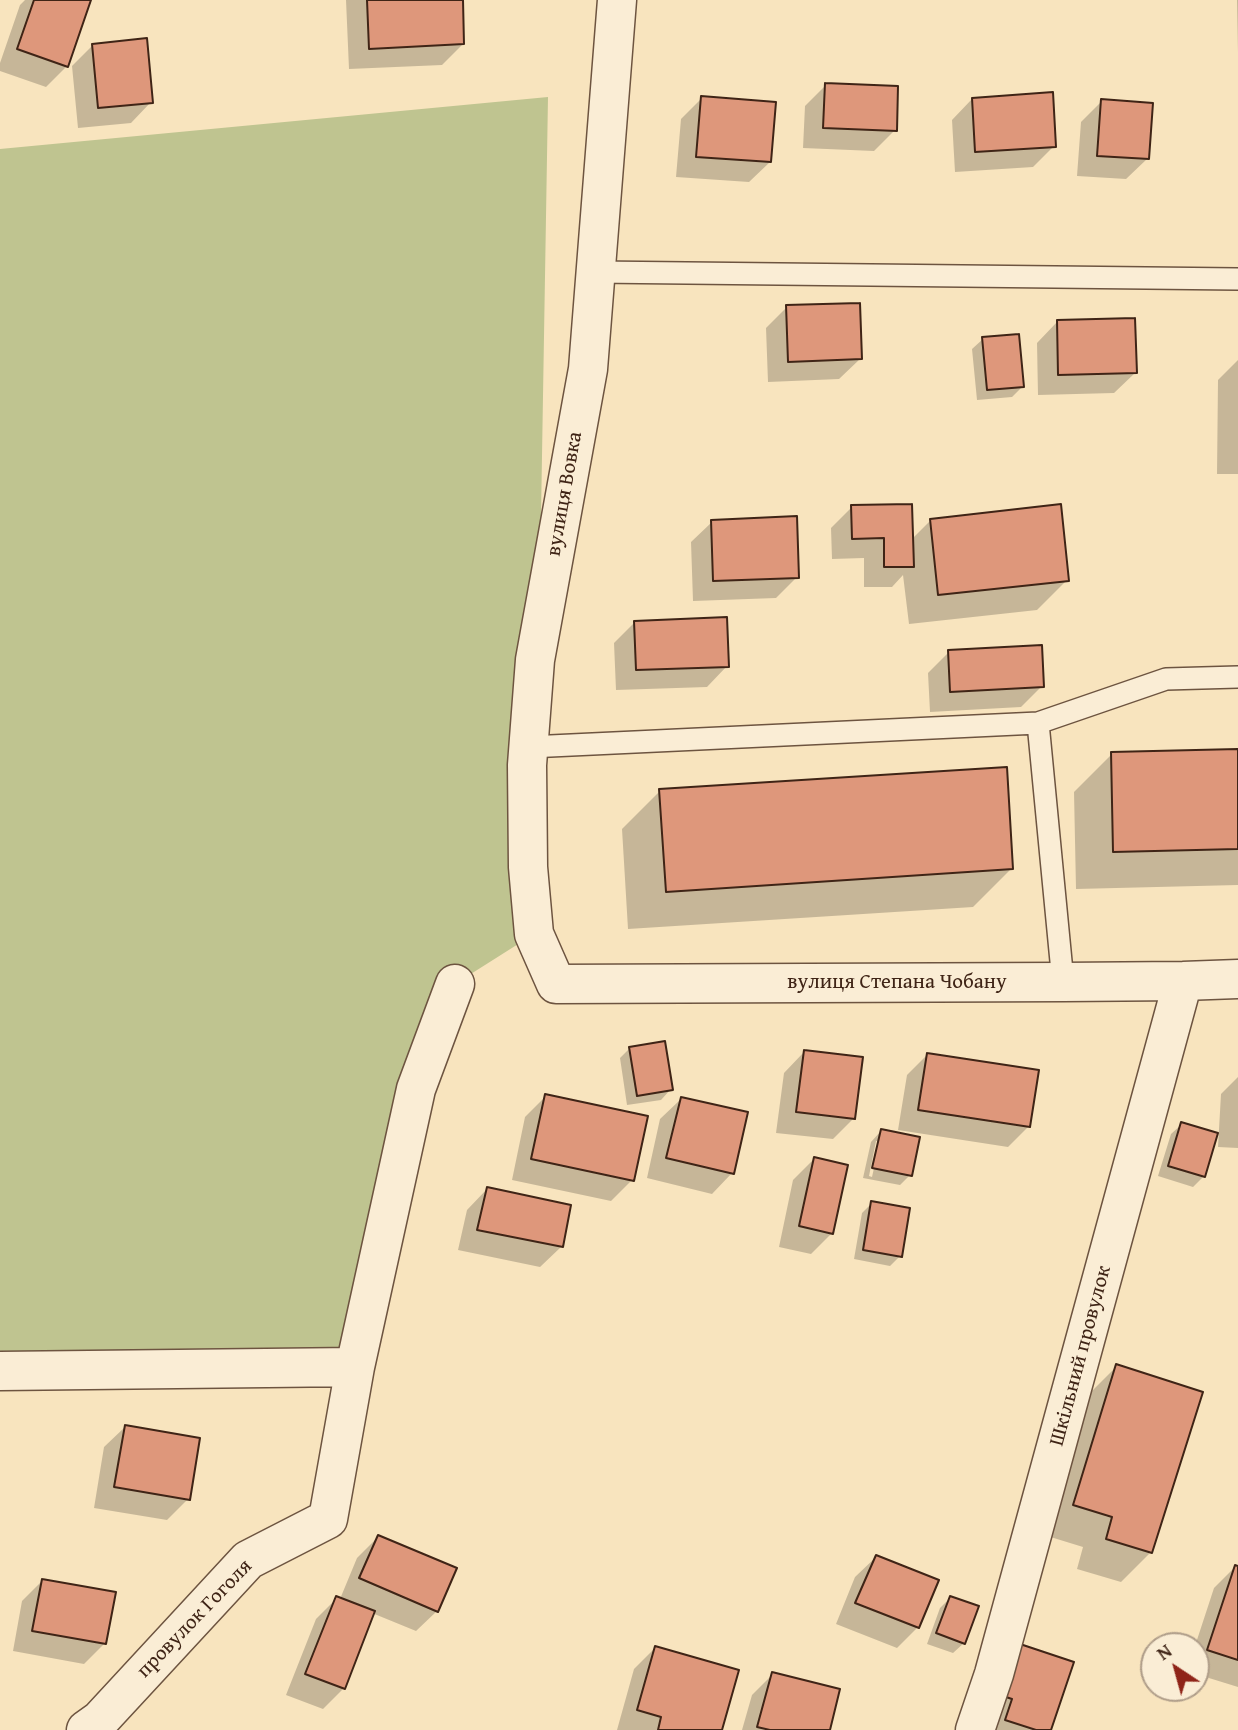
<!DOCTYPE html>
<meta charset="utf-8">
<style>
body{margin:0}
#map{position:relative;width:1238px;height:1730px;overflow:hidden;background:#f8e4be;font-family:"Gentium Book Plus",serif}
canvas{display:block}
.north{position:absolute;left:1140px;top:1632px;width:70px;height:70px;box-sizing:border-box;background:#faedd5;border:2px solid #af9d89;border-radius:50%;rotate:324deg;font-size:19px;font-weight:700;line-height:28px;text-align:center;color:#3f2416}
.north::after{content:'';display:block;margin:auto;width:24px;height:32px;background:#8f2418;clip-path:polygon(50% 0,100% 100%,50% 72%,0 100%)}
</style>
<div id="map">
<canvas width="1238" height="1730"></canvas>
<div class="north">N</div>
</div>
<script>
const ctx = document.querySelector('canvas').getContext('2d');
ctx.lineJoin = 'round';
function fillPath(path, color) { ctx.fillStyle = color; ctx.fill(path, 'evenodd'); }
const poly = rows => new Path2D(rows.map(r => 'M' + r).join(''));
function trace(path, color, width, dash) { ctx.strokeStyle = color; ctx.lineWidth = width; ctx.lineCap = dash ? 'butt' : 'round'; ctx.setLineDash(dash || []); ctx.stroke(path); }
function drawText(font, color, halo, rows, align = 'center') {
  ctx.font = font + ' "Gentium Book Plus",serif'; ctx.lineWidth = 6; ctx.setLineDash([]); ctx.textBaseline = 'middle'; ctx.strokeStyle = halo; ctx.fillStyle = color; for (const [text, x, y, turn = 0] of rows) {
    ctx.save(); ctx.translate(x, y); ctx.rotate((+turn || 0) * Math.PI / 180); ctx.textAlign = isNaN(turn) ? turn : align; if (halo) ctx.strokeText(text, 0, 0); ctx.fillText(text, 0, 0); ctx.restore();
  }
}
fillPath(poly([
 [548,97,534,934,455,984,355,1367,0,1371,0,149]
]), '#bfc490');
fillPath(poly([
 [25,0,89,0,67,66,46,87,0,71,0,63,20,5],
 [346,0,461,0,463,44,442,65,349,69],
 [1237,0,1238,0,1237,53],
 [93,45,151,102,131,123,78,128,72,66],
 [826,85,895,130,874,151,803,148,805,106],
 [702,98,770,162,749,182,676,177,681,119],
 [972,99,1054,146,1033,167,955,172,952,120],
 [1102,101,1147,159,1126,179,1077,176,1081,122],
 [787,307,860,359,839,379,768,382,766,328],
 [1057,322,1135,373,1114,393,1038,395,1037,343],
 [983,339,1022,387,1012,397,977,400,972,349],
 [1238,360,1238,474,1217,474,1218,380],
 [852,507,912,539,931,520,1067,580,1037,610,909,624,903,575,892,587,864,587,864,558,832,559,831,528],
 [712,522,797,577,776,598,693,601,691,542],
 [635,622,727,666,707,687,616,690,614,643],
 [949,652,1042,686,1021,707,930,712,928,673],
 [1238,751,1238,885,1076,889,1074,792,1112,754],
 [660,791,1011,869,973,907,628,929,622,829],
 [630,1048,671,1089,661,1100,627,1105,620,1058],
 [804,1052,854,1118,833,1139,776,1133,784,1073],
 [927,1055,1029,1126,1008,1147,898,1130,907,1075],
 [1238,1077,1238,1148,1218,1147,1221,1094],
 [546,1096,632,1180,611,1201,512,1180,525,1117],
 [681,1099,732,1173,712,1194,647,1178,660,1119],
 [1182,1124,1216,1134,1203,1177,1193,1187,1158,1176,1171,1134],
 [881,1131,910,1175,900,1185,863,1178,871,1142],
 [876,1141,880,1141,872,1177,869,1176],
 [814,1159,832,1233,811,1254,779,1247,793,1180],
 [487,1189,561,1247,540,1267,458,1250,467,1210],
 [872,1203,900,1256,890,1266,854,1259,862,1213],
 [1117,1366,1151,1552,1121,1582,1077,1569,1083,1547,1044,1535,1087,1396],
 [125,1427,188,1499,167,1520,94,1508,104,1447],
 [378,1537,437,1611,416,1631,372,1613,344,1688,323,1709,286,1695,316,1619,337,1598,340,1599,357,1558],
 [876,1557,918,1627,897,1648,836,1624,855,1577],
 [1235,1567,1238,1568,1238,1687,1196,1674,1195,1646,1214,1588],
 [43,1580,105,1643,84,1664,13,1651,22,1601],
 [950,1598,964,1643,953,1653,927,1644,940,1608],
 [655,1648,720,1730,617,1730,634,1669],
 [994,1664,1049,1730,989,1730],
 [773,1674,828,1730,742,1730,752,1695]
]), '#0003');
const building = poly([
 [34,0,91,0,68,67,17,49,34,0],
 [367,0,463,0,464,44,369,49,367,0],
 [147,38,153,103,98,108,92,44,147,38],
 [825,83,898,86,897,131,823,128,825,83],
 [1053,92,1056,147,975,152,972,98,1053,92],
 [701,96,776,102,771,162,696,157,701,96],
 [1101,99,1153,103,1149,159,1097,156,1101,99],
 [860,303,862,359,788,362,786,305,860,303],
 [1135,318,1137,373,1058,375,1057,320,1135,318],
 [1019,334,1024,387,987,390,982,337,1019,334],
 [912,504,914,567,884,567,884,538,852,539,851,505,912,504],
 [1061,504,1069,581,938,595,930,519,1061,504],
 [797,516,799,578,713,581,711,520,797,516],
 [727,617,729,667,636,670,634,621,727,617],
 [1042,645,1044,687,950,692,948,650,1042,645],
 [1238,749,1238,849,1113,852,1111,752,1238,749],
 [1007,767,1013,869,666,892,659,789,1007,767],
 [665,1041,673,1090,637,1096,629,1047,665,1041],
 [804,1050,863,1057,855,1119,796,1112,804,1050],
 [927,1053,1039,1070,1030,1127,918,1110,927,1053],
 [545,1094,648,1116,634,1181,531,1159,545,1094],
 [681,1097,748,1112,734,1174,666,1158,681,1097],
 [1181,1122,1218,1133,1205,1177,1168,1166,1181,1122],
 [881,1129,920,1137,912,1176,872,1168,881,1129],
 [814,1157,848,1165,833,1234,799,1226,814,1157],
 [487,1187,571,1205,563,1247,477,1230,487,1187],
 [871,1201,910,1208,902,1257,863,1250,871,1201],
 [1116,1364,1203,1392,1152,1553,1106,1539,1112,1517,1073,1505,1116,1364],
 [125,1425,200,1438,190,1500,114,1487,125,1425],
 [378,1535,457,1568,438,1612,359,1578,378,1535],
 [876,1555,939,1580,919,1628,855,1603,876,1555],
 [1235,1565,1238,1566,1238,1660,1207,1650,1235,1565],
 [42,1579,116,1592,106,1644,32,1631,42,1579],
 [336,1596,375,1611,345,1689,305,1674,336,1596],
 [950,1596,979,1606,965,1644,936,1633,950,1596],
 [1014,1642,1074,1662,1051,1730,1036,1730,1005,1720,1012,1699,997,1694,1014,1642],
 [655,1646,739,1670,722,1730,658,1730,661,1717,637,1710,655,1646],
 [772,1672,840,1689,830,1730,770,1730,757,1727,772,1672]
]);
fillPath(building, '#de977b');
trace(building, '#3f2416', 2);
const service = poly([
 [595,272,1238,279],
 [1038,723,1166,679,1238,677],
 [529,747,1038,723,1063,982]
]);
const minor = poly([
 [617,0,588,369,535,660,527,765,528,867,534,934,556,984,1063,982,1183,981,1238,979],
 [0,1371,355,1367],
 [86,1730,100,1720,248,1560,328,1519,355,1367,416,1089,455,984],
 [975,1730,994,1674,1183,981]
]);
trace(service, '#6d5440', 24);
trace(minor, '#6d5440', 41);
trace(service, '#faedd5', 21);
trace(minor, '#faedd5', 38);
drawText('21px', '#3f2416', '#faedd5', [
 ["вулиця Вовка",565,494,-80],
 ["вулиця Степана Чобану",897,983],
 ["Шкільний провулок",1081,1356,-75],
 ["провулок Гоголя",195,1619,-46]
]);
</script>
